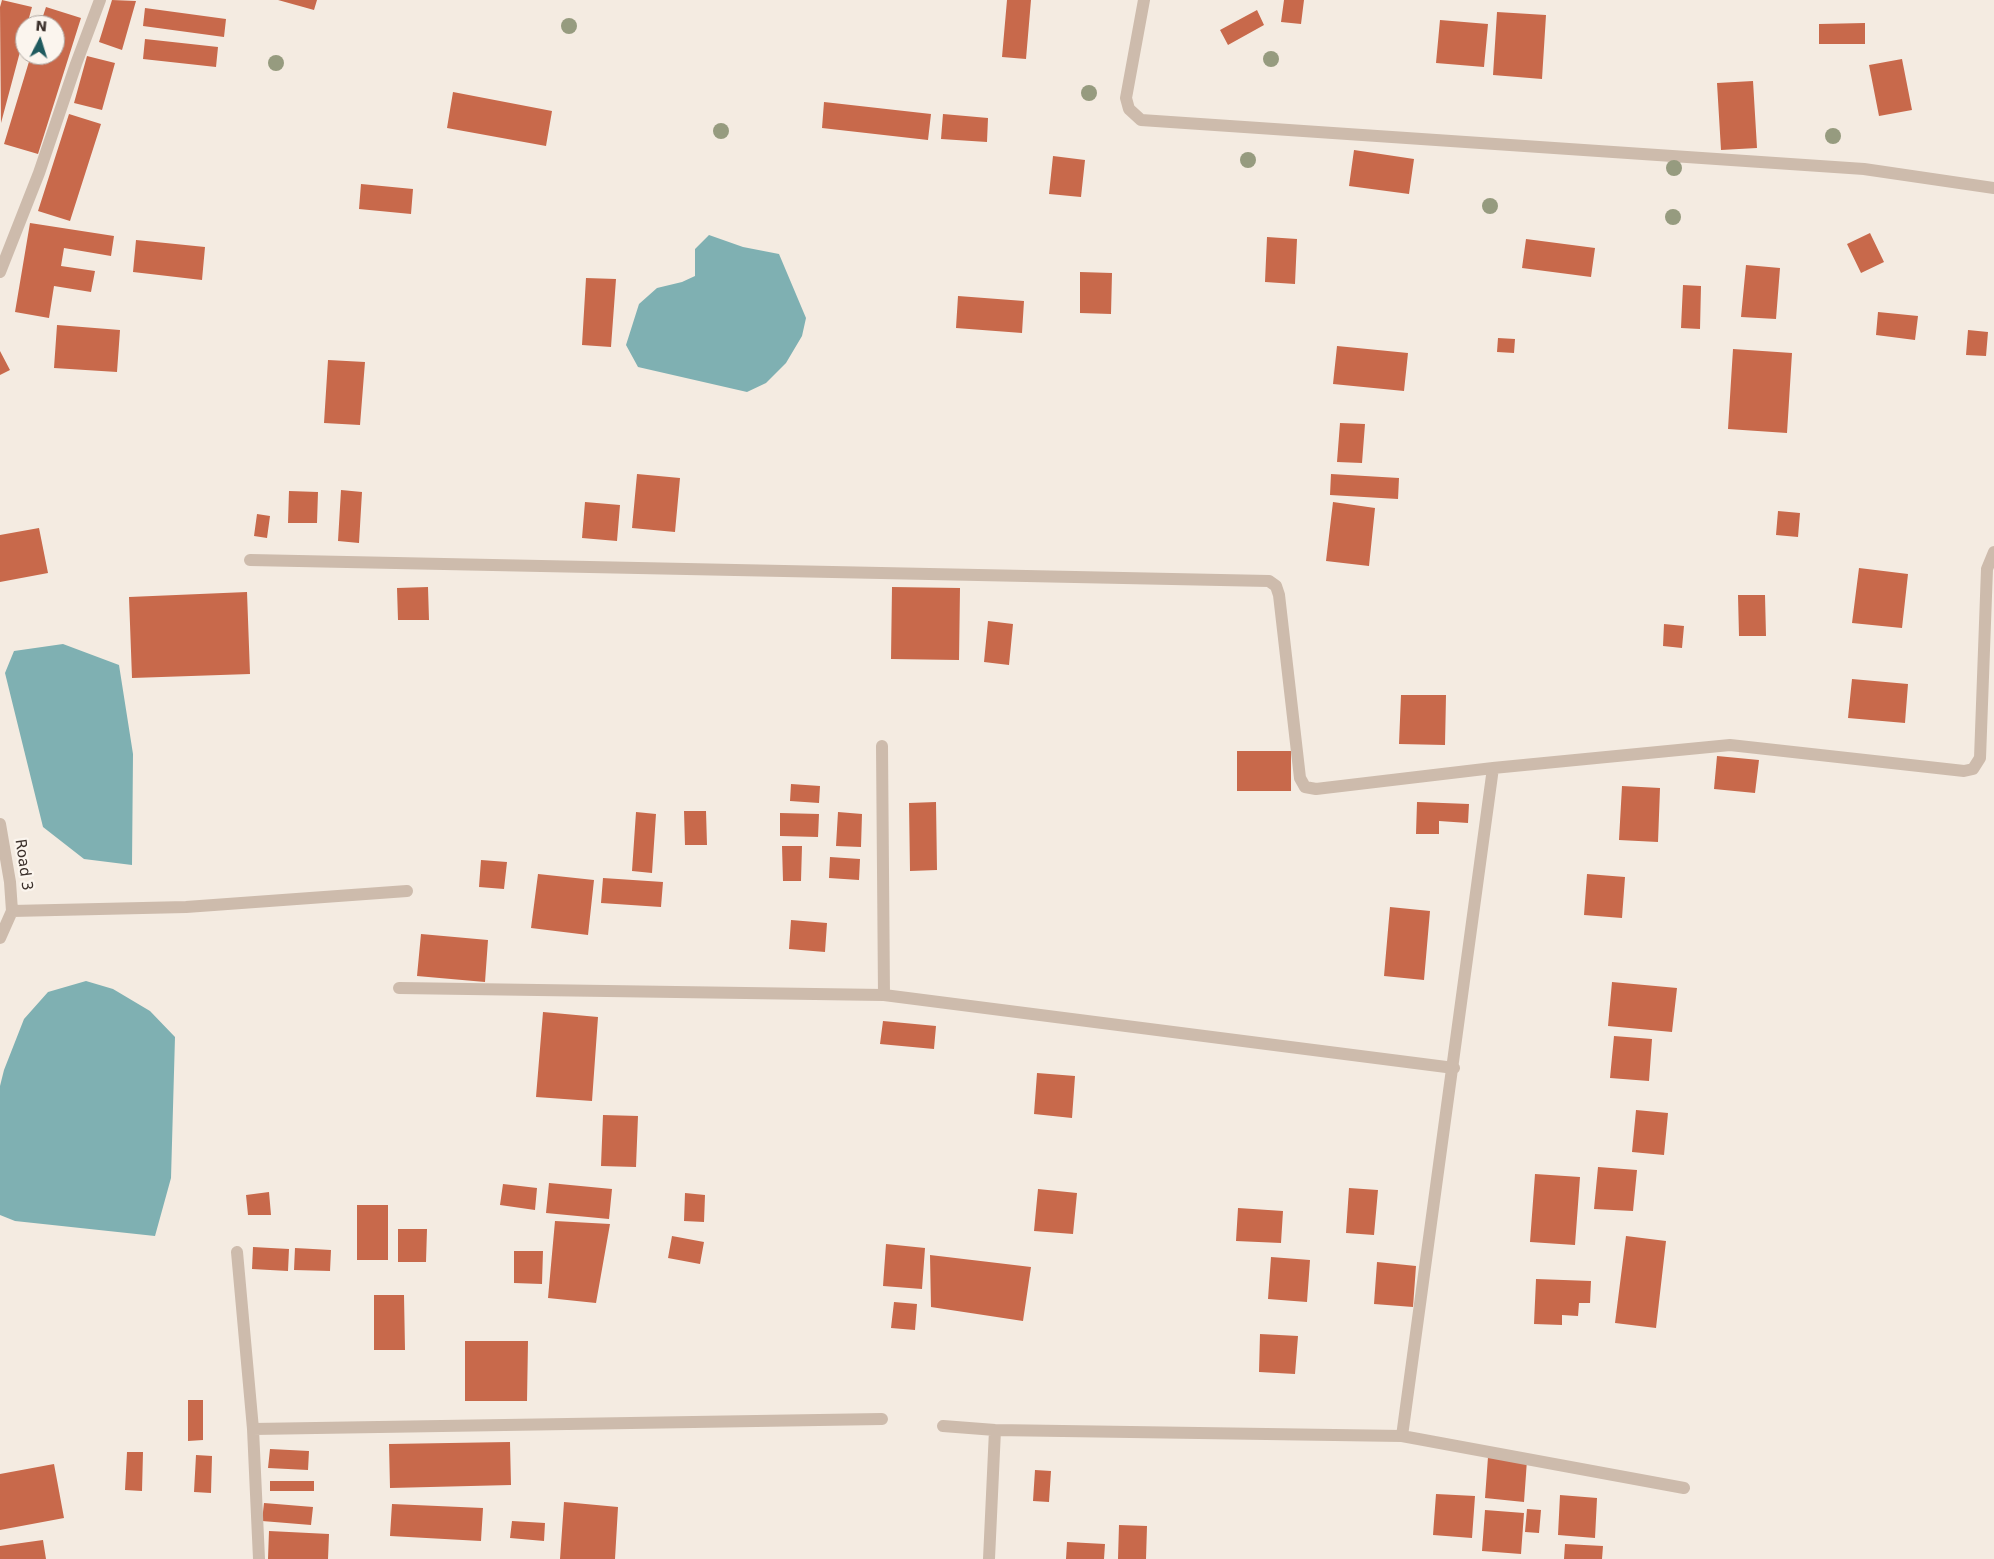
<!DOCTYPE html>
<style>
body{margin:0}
#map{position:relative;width:1994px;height:1559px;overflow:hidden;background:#f4ebe1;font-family:"DejaVu Sans",sans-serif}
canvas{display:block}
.north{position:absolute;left:15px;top:15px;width:50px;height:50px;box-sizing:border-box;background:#fbf5ee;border:1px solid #aea6a0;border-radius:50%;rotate:5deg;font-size:14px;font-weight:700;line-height:20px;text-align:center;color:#3b302b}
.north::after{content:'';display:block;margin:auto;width:18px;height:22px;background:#1f5a5e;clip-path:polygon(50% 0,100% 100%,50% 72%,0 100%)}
</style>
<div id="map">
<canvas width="1994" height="1559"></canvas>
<div class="north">N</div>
</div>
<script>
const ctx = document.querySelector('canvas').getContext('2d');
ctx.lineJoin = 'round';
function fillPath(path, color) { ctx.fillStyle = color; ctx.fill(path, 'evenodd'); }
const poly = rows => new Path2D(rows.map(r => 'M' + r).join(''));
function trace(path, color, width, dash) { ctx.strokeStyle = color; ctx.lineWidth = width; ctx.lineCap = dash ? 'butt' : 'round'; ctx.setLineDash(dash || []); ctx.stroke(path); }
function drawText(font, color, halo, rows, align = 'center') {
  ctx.font = font + ' "DejaVu Sans",sans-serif'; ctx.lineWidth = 4.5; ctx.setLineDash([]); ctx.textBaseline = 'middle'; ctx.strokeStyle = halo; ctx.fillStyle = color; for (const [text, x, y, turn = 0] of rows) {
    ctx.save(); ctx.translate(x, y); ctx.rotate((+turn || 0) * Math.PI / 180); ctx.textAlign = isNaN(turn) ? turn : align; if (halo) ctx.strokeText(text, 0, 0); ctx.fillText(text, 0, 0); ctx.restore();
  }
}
fillPath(poly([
 [709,235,743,247,779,254,806,318,802,336,786,363,766,383,747,392,638,367,626,345,639,304,657,288,682,282,695,276,695,249],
 [63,644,119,665,133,754,132,865,84,859,43,827,5,673,14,651],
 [86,981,113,989,150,1011,175,1037,171,1178,155,1236,15,1221,0,1215,0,1086,4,1070,24,1019,48,992]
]), '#7fb0b2');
fillPath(poly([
 [2,0,32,7,27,25,25,25,25,33,1,123,0,7],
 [112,0,136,1,122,50,99,42],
 [278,0,317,0,314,10],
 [1007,0,1031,0,1026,59,1002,57],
 [1284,0,1304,0,1301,24,1281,22],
 [46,7,81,18,38,154,4,144,31,55,55,55,55,25,40,25],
 [145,8,226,19,224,37,143,26],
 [1257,10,1264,25,1228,45,1220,30],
 [1497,12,1546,15,1542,79,1493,75],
 [1440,20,1488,24,1484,67,1436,63],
 [1865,23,1865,44,1819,44,1819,24],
 [145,39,218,47,216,67,143,59],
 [87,56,115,63,102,110,74,103],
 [1902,59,1912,110,1879,116,1869,65],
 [1753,81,1757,148,1721,150,1717,83],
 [453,92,552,111,546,146,447,128],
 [824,102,931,114,928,140,822,128],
 [69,114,101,124,70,221,38,211],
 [943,114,988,118,987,142,941,139],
 [1354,150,1414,159,1409,194,1349,186],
 [1053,156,1085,160,1081,197,1049,194],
 [361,184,413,189,411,214,359,209],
 [30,223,114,236,111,256,64,248,61,266,95,271,91,292,54,286,49,318,15,312],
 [1870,233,1884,262,1861,273,1847,244],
 [1267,237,1297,239,1295,284,1265,282],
 [1526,239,1595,248,1591,277,1522,268],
 [136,240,205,247,202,280,133,272],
 [1746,265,1780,268,1776,319,1741,317],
 [1080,272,1112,273,1111,314,1080,313],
 [586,278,616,279,611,347,582,345],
 [1683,285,1701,286,1700,329,1681,328],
 [958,296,1024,301,1022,333,956,328],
 [1878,312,1918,316,1915,340,1876,335],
 [57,325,120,330,117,372,54,368],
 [1968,330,1988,332,1986,356,1966,355],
 [1498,338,1515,339,1514,353,1497,352],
 [1337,346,1408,353,1404,391,1333,384],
 [1733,349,1792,353,1787,433,1728,429],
 [0,351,10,370,0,375],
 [328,360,365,362,360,425,324,423],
 [1340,423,1365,424,1362,463,1337,462],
 [637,474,680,478,675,532,632,528],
 [1331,474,1399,478,1398,499,1330,495],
 [341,490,362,492,359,543,338,541],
 [289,491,318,492,317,523,288,523],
 [585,502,620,505,617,541,582,538],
 [1333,502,1375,508,1369,566,1326,561],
 [1778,511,1800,513,1798,537,1776,535],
 [257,514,270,516,267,538,254,536],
 [39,528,48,573,0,582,0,535],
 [1859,568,1908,574,1902,628,1852,623],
 [428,587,429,620,398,620,397,588],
 [892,587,960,588,959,660,891,659],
 [247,592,250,674,132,678,129,597],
 [1738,595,1765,595,1766,636,1739,636],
 [988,621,1013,624,1009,665,984,662],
 [1664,624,1684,626,1682,648,1663,646],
 [1852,679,1908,684,1905,723,1848,718],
 [1401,695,1446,695,1445,745,1399,744],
 [1237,751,1291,751,1291,791,1237,791],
 [1717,756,1759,760,1755,793,1714,789],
 [791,784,820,786,819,803,790,801],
 [1622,786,1660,788,1658,842,1619,840],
 [936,802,937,870,910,871,909,803],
 [1417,802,1469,804,1468,823,1439,821,1439,834,1416,834],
 [684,811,706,811,707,845,685,845],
 [636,812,656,814,652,873,632,871],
 [838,812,862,814,861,847,836,846],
 [780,813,819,814,818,837,780,836],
 [782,846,802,846,801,881,783,881],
 [830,857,860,859,859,880,829,878],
 [481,860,507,862,504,889,479,887],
 [538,874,594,880,588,935,531,928],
 [1587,874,1625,877,1622,918,1584,915],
 [603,878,663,882,661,907,601,903],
 [1390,907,1430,911,1424,980,1384,976],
 [791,920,827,923,825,952,789,949],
 [421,934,488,940,485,982,417,976],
 [1612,982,1677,988,1672,1032,1608,1026],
 [543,1012,598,1017,592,1101,536,1097],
 [883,1021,936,1026,934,1049,880,1044],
 [1614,1036,1652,1039,1649,1081,1610,1078],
 [1037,1073,1075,1076,1072,1118,1034,1114],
 [1636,1110,1668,1113,1664,1155,1632,1152],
 [603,1115,638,1116,636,1167,601,1166],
 [1598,1167,1637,1170,1633,1211,1594,1209],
 [1535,1174,1580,1177,1575,1245,1530,1242],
 [549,1183,612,1189,609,1219,546,1213],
 [503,1184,537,1188,535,1210,500,1205],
 [1349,1188,1378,1190,1374,1235,1346,1233],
 [1038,1189,1077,1193,1073,1234,1034,1231],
 [269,1192,271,1215,248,1215,246,1195],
 [685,1193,705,1195,704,1222,684,1221],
 [357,1205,388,1205,388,1260,357,1260],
 [1238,1208,1283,1211,1281,1243,1236,1241],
 [555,1221,610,1224,596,1303,548,1298],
 [398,1229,427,1229,426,1262,398,1262],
 [672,1236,704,1242,700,1264,668,1258],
 [1626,1236,1666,1241,1656,1328,1615,1323],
 [886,1244,925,1248,922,1289,883,1286],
 [253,1247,289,1249,288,1271,252,1269],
 [295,1248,331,1250,330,1271,294,1270],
 [514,1251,543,1251,542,1284,514,1283],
 [930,1255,1031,1267,1023,1321,931,1307],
 [1271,1257,1310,1260,1307,1302,1268,1299],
 [1377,1262,1416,1266,1413,1307,1374,1304],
 [1536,1279,1591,1281,1590,1303,1579,1303,1578,1316,1562,1315,1562,1325,1534,1324],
 [374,1295,404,1295,405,1350,374,1350],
 [894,1302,917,1304,915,1330,891,1328],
 [1260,1334,1298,1336,1295,1374,1259,1372],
 [465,1341,528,1341,527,1401,465,1401],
 [188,1400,203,1400,203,1440,188,1441],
 [510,1442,511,1485,390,1488,389,1444],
 [270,1449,309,1451,308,1470,268,1468],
 [127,1452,143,1452,142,1491,125,1490],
 [196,1455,212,1456,211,1493,194,1492],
 [1488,1457,1527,1460,1524,1502,1485,1498],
 [54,1464,64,1518,0,1530,0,1474],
 [1035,1470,1051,1471,1049,1502,1033,1501],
 [270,1481,314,1481,314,1491,270,1491],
 [1436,1494,1475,1496,1472,1538,1433,1535],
 [1560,1495,1597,1498,1595,1538,1558,1535],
 [564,1502,618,1507,615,1559,560,1559],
 [264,1503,313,1507,311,1525,262,1521],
 [392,1504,483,1508,481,1541,390,1536],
 [1527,1509,1541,1510,1539,1533,1525,1532],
 [1485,1510,1524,1513,1521,1554,1482,1551],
 [512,1521,545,1523,544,1541,510,1538],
 [1119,1525,1147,1526,1146,1559,1118,1559],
 [269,1531,329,1534,328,1559,268,1559],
 [43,1540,46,1559,0,1559,0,1546],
 [1067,1542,1105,1544,1104,1559,1066,1559],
 [1565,1544,1603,1546,1602,1559,1564,1559]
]), '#c8694b');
trace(poly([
 [1144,0,1126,98,1129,109,1141,120,1864,169,1994,188],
 [0,272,39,173,76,64,100,0],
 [250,560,1269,581,1276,586,1279,595,1300,778,1305,787,1316,789,1493,768,1730,745,1964,771,1973,769,1980,758,1987,569,1994,552],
 [882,746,884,995],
 [0,824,10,882,12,911,0,938],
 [12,911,186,907,407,891],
 [399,988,884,995,1454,1068],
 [237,1252,253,1429,259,1559],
 [943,1426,995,1430,1402,1436,1684,1488],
 [253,1429,882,1419],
 [1402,1436,1493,768],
 [989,1559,995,1430]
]), '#cdbbac', 12);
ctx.fillStyle = '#969b7f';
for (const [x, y] of [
 [569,26],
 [1271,59],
 [276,63],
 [1089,93],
 [721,131],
 [1833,136],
 [1248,160],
 [1674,168],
 [1490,206],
 [1673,217]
]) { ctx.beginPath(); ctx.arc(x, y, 8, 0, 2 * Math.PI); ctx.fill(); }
drawText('15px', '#3b302b', '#fbf5ee', [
 ["Road 3",23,865,82]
]);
</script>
